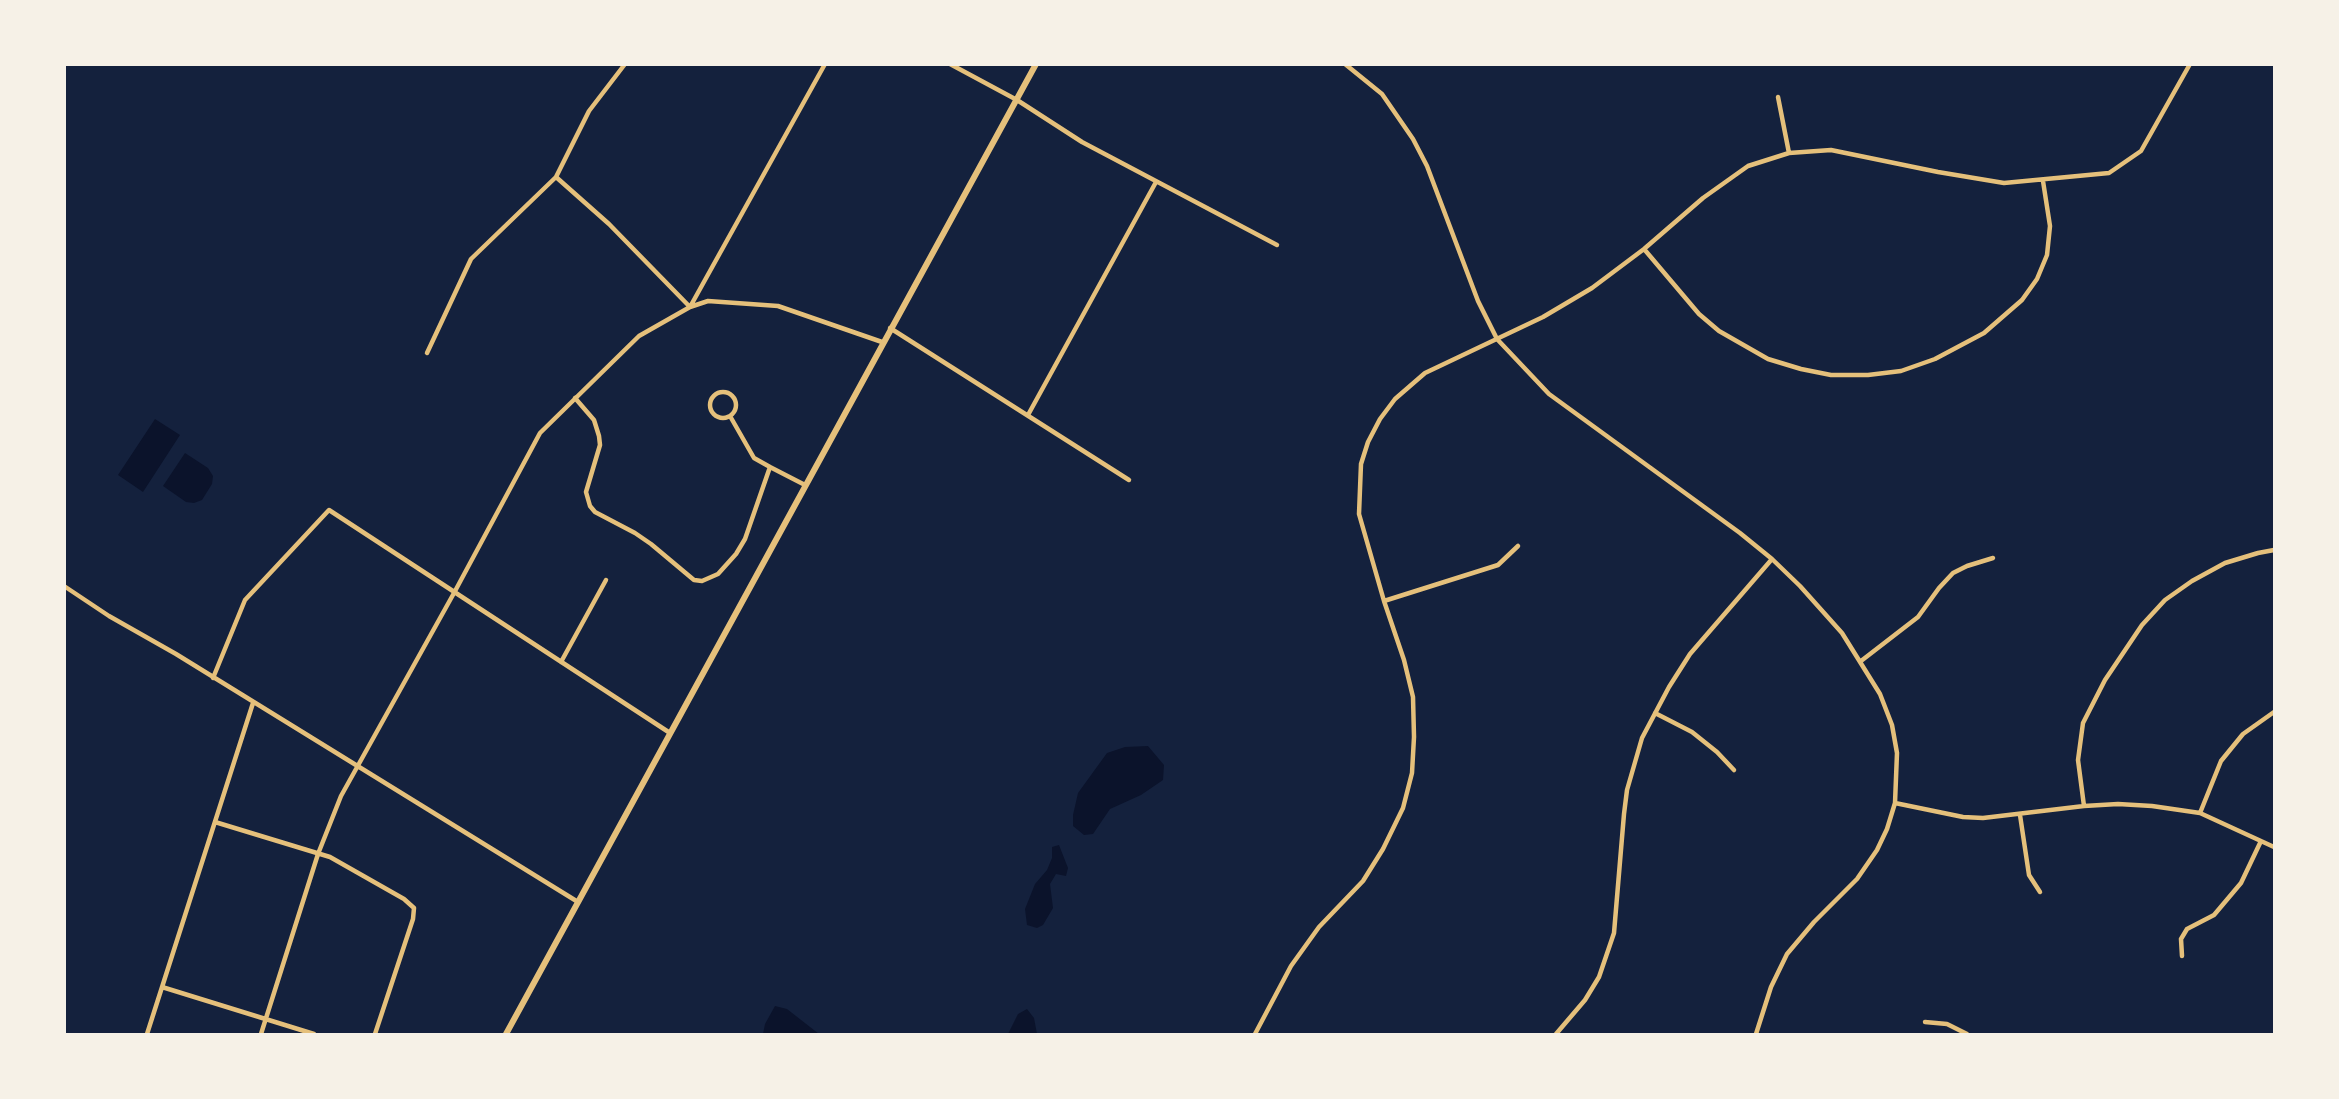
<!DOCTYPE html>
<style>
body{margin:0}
#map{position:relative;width:2339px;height:1099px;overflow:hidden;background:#14213d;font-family:Cabin,sans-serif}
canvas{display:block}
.frame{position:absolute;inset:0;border:66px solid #f6f1e7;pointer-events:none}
</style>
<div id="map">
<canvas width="2339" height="1099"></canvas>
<div class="frame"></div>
</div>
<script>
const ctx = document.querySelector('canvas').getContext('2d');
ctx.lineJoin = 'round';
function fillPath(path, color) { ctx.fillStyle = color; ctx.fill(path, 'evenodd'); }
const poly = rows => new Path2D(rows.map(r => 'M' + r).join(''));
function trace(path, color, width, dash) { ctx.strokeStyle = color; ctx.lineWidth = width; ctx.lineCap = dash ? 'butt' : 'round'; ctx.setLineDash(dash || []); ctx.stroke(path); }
fillPath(poly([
 [155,419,180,435,143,492,118,475],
 [185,453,208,468,213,476,212,484,202,500,194,503,186,502,163,486],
 [1148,746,1164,765,1163,780,1141,795,1110,809,1093,834,1084,835,1073,826,1073,815,1078,793,1107,753,1125,747],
 [1059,845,1068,868,1066,876,1056,874,1050,884,1053,908,1043,925,1037,928,1027,925,1025,909,1035,884,1047,870,1052,858,1052,847],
 [775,1006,787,1009,819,1034,763,1034,765,1024],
 [1027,1009,1034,1018,1037,1034,1008,1034,1018,1014]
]), '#0b132b');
trace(poly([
 [950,64,1017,100,1082,142,1277,245],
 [1345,64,1382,94,1413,139,1427,166,1478,301,1497,339,1549,394,1740,533,1772,559,1800,586,1842,633,1880,694,1892,725,1897,753,1895,803,1887,829,1877,850,1857,879,1814,922,1787,954,1771,987,1756,1034],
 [1778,97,1789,153],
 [556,177,609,224,690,307,708,301,778,306,882,342],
 [1644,249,1699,314,1719,331,1768,359,1801,369,1831,375,1868,375,1901,371,1935,359,1984,333,2022,300,2037,279,2047,255,2050,226,2043,181],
 [890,328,1129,480],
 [427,353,471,259,556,177,589,111,625,64],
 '710 405a13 13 0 1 1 26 0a13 13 0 1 1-26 0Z',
 [575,398,594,420,599,436,600,445,586,492,590,506,595,512,635,533,651,544,694,580,702,581,718,574,736,554,745,539,770,467,805,485],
 [1028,415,1156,182],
 [730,416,754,458,770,467],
 [64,586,109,616,176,654,578,902],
 [1384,601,1498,565,1518,546],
 [1861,661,1918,617,1939,588,1953,573,1967,566,1993,558],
 [561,662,606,580],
 [213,678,245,600,329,510,670,733],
 [1655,713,1692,732,1717,752,1734,770],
 [1895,803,1963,817,1983,818,2084,806,2118,804,2152,806,2200,813,2274,847],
 [2084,806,2078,760,2083,723,2105,680,2142,625,2165,600,2192,581,2225,563,2258,553,2274,550],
 [2200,813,2221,761,2243,734,2274,712],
 [2020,815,2029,875,2040,892],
 [215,822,330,857,404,899,414,908,413,919,375,1034],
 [2182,956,2181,939,2187,929,2214,915,2241,883,2261,841],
 [162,987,314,1034],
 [1925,1022,1947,1024,1967,1034],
 [147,1034,253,703],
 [261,1034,318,854,341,796,454,593,540,433,639,336,690,307,825,64],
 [1255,1034,1291,966,1319,927,1363,881,1383,849,1403,808,1412,773,1414,737,1413,697,1404,660,1384,601,1359,514,1361,464,1368,442,1380,419,1395,399,1425,373,1543,317,1592,288,1644,249,1703,198,1748,166,1789,153,1831,150,1938,172,2004,183,2109,173,2141,151,2190,64],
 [1556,1034,1585,1000,1599,977,1614,933,1624,814,1627,790,1642,738,1669,687,1690,654,1772,559]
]), '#e5c07b', 4.5);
trace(poly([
 [506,1034,1036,64]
]), '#e5c07b', 6);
</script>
